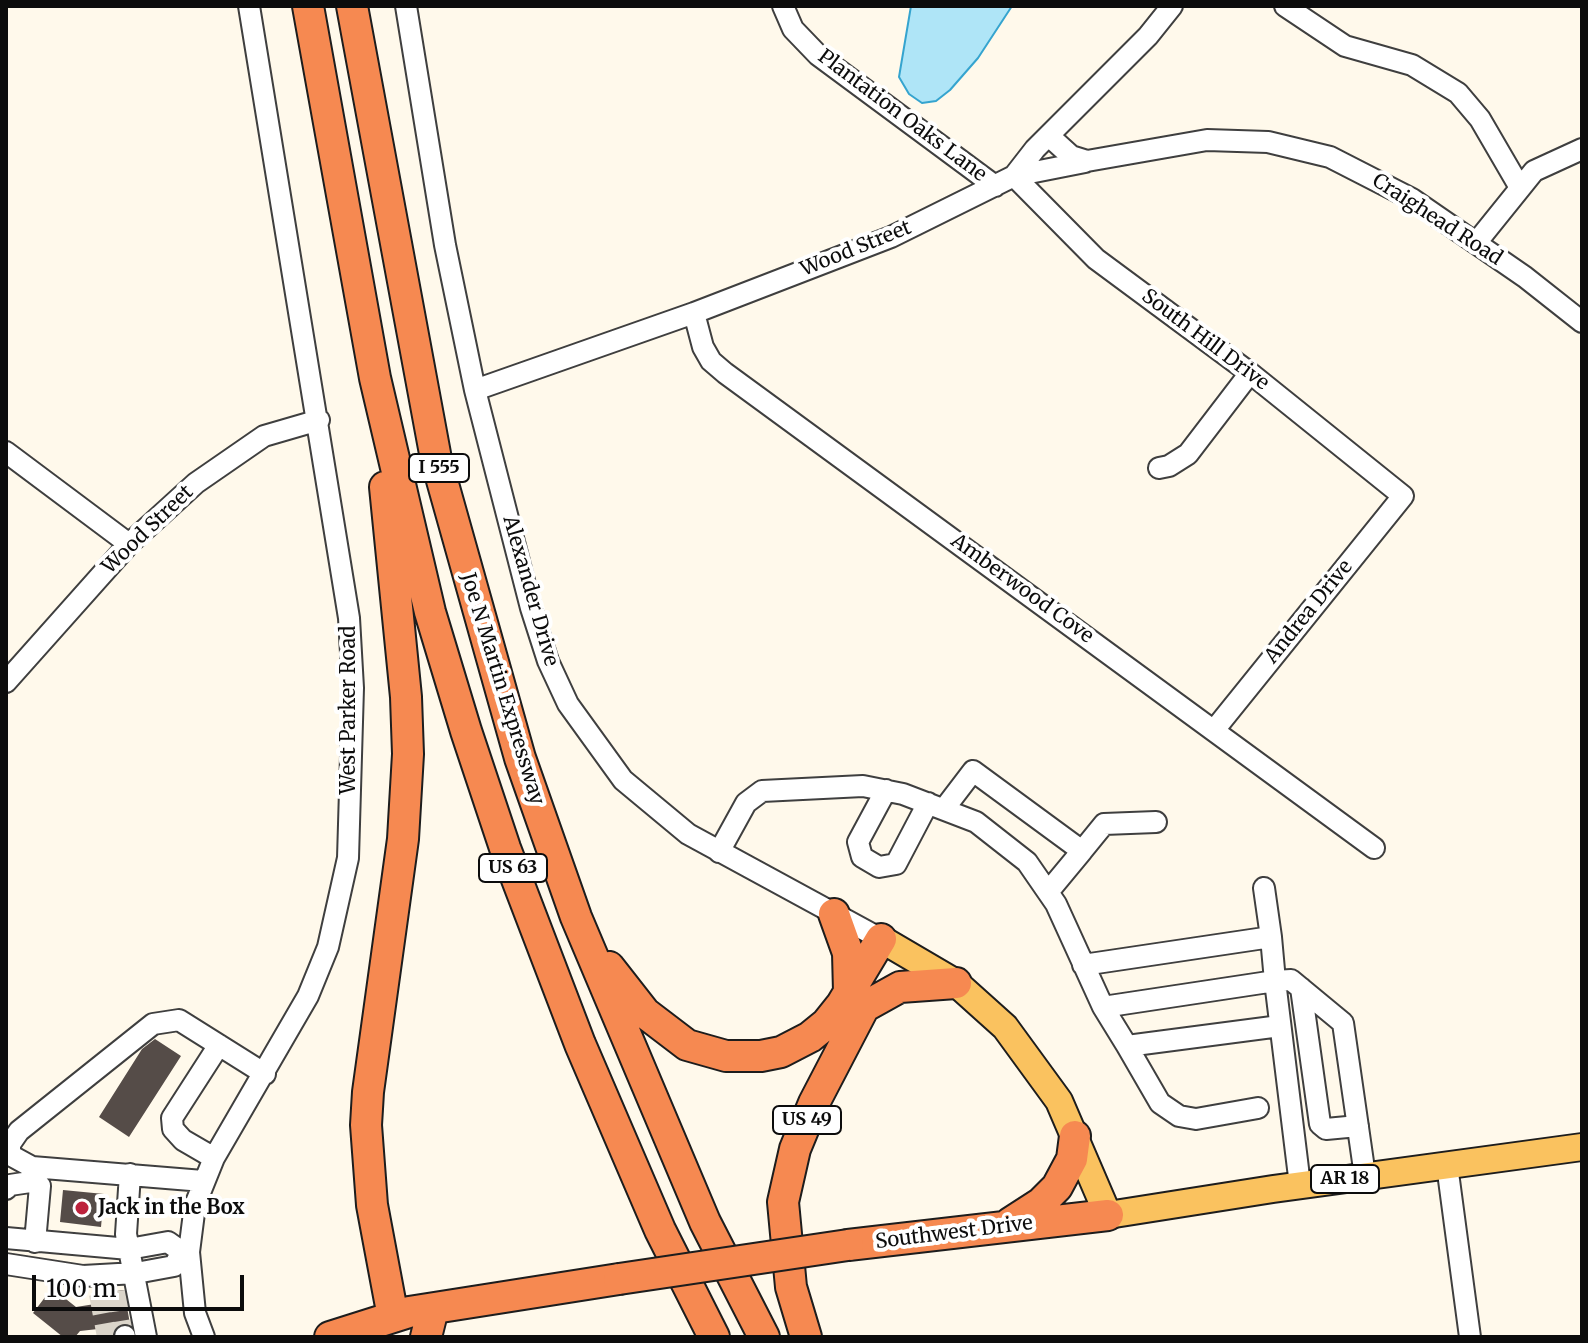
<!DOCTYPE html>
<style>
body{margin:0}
#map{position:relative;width:1588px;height:1343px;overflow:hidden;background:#fff9eb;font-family:Merriweather,serif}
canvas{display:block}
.frame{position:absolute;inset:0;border:8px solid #0c0c0c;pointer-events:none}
.scale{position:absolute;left:32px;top:1275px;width:212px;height:36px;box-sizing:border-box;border:4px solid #0c0c0c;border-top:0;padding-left:10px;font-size:24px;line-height:28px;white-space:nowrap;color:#0c0c0c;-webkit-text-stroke:6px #fff;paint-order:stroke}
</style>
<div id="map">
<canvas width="1588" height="1343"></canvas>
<div class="frame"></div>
<div class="scale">100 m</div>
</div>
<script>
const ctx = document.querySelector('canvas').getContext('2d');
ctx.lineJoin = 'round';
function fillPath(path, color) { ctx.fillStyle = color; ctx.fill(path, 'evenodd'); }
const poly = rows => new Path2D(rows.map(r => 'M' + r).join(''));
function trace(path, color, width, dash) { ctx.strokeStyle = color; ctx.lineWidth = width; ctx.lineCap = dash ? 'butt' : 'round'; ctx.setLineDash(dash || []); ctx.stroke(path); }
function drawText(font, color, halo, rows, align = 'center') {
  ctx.font = font + ' Merriweather,serif'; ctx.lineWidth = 8; ctx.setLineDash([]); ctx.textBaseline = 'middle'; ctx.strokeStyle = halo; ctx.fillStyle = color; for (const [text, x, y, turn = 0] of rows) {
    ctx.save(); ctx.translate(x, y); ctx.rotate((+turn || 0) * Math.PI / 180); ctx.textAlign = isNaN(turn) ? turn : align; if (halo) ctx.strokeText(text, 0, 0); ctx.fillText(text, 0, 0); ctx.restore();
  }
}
const water = poly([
 [911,6,1012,6,978,58,950,90,936,101,922,103,909,94,899,77,911,6]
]);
fillPath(water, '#afe5f7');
trace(water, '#35a4cf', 2);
fillPath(poly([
 [155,1039,181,1056,129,1137,99,1117,142,1049],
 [63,1190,104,1194,101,1227,60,1222],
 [52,1288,76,1307,95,1304,94,1294,124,1290,130,1324,118,1325,112,1337,99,1337,98,1329,80,1331,75,1337,63,1337,33,1313]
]), '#554c48');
trace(poly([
 [118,1291,125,1336],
 [99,1294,107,1337]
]), '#dbd5ca', 20, [20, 10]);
const minor = poly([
 [406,6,445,245,475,390,531,608,548,661,568,704,623,780,688,834,881,939],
 [783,6,793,29,818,55,995,186],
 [1285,6,1345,46,1412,65,1458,93,1480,119,1519,186],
 [1049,136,1071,156,1087,161,1207,140,1268,142,1330,157,1412,199,1525,277,1582,322],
 [1014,176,1096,259,1250,373,1403,496,1215,729],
 [1014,176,1085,162],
 [1476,243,1534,171,1582,149],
 [694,313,703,347,711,361,725,373,1374,848],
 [475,390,694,313,891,237,1014,176,1035,149,1148,36,1172,6],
 [6,452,129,544],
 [1159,468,1169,466,1188,454,1250,373],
 [6,682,129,544,196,483,264,436,319,420],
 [886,790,858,842,862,857,879,867,896,864,928,803],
 [944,809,973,771,1082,851,1048,892],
 [1082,851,1104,824,1156,822],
 [719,852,746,803,762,791,863,786,903,794,976,822,1027,862,1056,904,1103,1007,1275,981,1300,1185],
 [1264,888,1271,937],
 [1083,965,1271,937,1275,981,1291,980,1343,1023,1365,1176],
 [1301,988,1320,1124,1326,1129,1358,1126],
 [1103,1007,1127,1046,1280,1026],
 [1127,1046,1160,1103,1179,1116,1196,1119,1258,1108],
 [214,1158,183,1140,173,1129,172,1118,219,1045],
 [1447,1165,1470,1337],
 [130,1174,126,1234,146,1337],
 [203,1181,32,1167,10,1155,10,1144,19,1131,153,1024,179,1020,265,1074],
 [30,1182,40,1186,35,1242],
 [6,1189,10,1185,30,1182,32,1171],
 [6,1238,129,1249,168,1242,182,1252,189,1252],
 [6,1264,83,1276,136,1273,174,1266,182,1252],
 [125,1336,125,1337],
 [204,1337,195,1313,189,1252,195,1205,214,1158,308,996,328,947,348,858,353,688,349,618,249,6]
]);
const major = poly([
 [881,939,956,983,1005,1027,1059,1101,1108,1215,1273,1189,1582,1147]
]);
const highway = poly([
 [308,6,375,378,430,612,466,731,505,848,580,1044,660,1230,714,1337],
 [352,6,436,459,520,758,576,917,705,1222,764,1337],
 [385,487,406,697,408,754,403,839,368,1092,366,1125,372,1205,393,1317],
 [834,914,848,953,849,992],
 [609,967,645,1013,687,1045,726,1056,761,1056,781,1052,810,1037,826,1024,842,1004,881,939],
 [1010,1223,1041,1203,1057,1187,1072,1159,1075,1136],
 [848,1245,1108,1215],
 [330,1337,409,1312,619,1279],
 [426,1337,433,1309],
 [806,1337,791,1287,783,1202,795,1149,814,1103,864,1007,900,987,956,983]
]);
trace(minor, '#3f3f3f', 24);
trace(major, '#1d1d1d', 30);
trace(highway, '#1d1d1d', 34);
trace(minor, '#fff', 20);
trace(major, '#fac25f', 26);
trace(highway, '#f68951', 30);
const highwayBridge = poly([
 [619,1279,848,1245]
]);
trace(highwayBridge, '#1d1d1d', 34, []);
trace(highwayBridge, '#f68951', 30);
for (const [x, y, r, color] of [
 [82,1208,8,"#bd223c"]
]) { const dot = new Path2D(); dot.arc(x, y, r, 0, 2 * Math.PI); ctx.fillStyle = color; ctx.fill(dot); trace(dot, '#fff', 3); }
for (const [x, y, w] of [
 [439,468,60],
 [513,868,68],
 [807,1120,68],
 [1345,1179,68]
]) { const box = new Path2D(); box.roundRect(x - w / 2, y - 14, w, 28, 6); ctx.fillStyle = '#fff'; ctx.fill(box); trace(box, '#0c0c0c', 2); }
drawText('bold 18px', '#0c0c0c', null, [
 ["I 555",439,468],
 ["US 63",513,868],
 ["US 49",807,1120],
 ["AR 18",1345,1179]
]);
drawText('20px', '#0c0c0c', '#fff', [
 ["Plantation Oaks Lane",902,116,37],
 ["Craighead Road",1437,220,33],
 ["Wood Street",856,249,-22],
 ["South Hill Drive",1205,340,37],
 ["Wood Street",148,530,-44],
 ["Amberwood Cove",1022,589,36],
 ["Alexander Drive",530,591,74],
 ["Andrea Drive",1309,612,-51],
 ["Joe N Martin Expressway",502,689,73],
 ["West Parker Road",349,710,-90],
 ["Southwest Drive",954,1233,-7]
]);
drawText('bold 20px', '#0c0c0c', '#fff', [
 ["Jack in the Box",98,1208]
], 'left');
</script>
